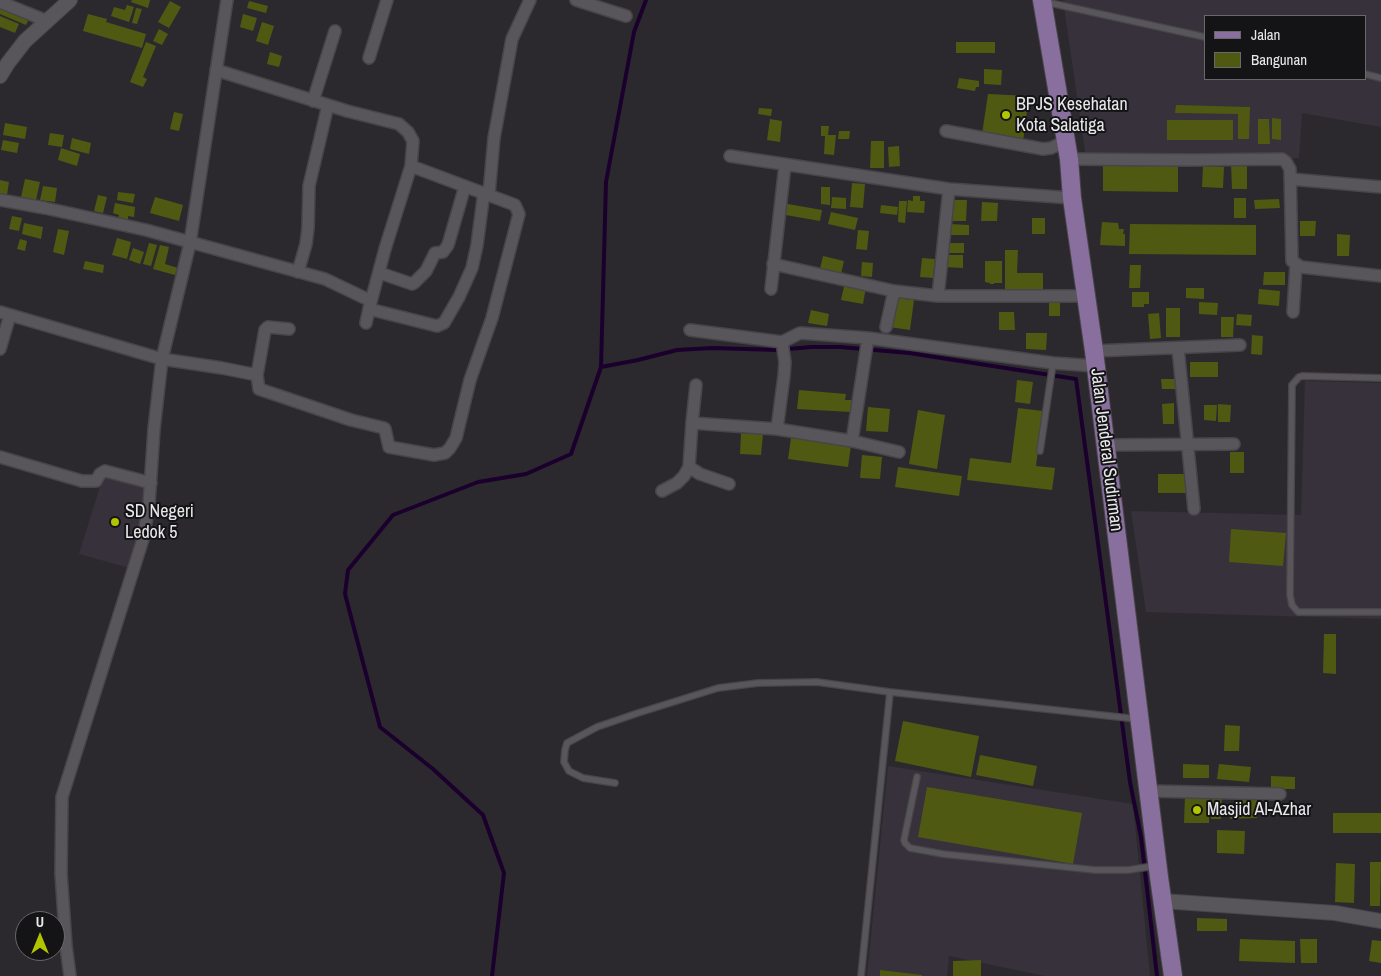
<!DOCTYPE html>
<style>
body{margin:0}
#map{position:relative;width:1381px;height:976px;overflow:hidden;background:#2c292e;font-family:"Archivo Narrow",sans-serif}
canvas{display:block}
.legend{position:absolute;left:1204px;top:15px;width:162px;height:65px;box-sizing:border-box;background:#141315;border:1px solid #69686b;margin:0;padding:6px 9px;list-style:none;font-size:15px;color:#e9e8eb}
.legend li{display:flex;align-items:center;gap:10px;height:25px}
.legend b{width:25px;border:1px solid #69686b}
.north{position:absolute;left:15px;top:911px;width:50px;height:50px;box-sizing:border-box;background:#141315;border:1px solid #69686b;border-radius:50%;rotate:0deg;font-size:14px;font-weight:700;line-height:20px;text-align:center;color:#e9e8eb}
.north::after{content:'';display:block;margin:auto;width:18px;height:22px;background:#b1c500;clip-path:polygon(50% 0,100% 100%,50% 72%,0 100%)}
</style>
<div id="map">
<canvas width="1381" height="976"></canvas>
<ul class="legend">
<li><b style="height:6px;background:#886f9d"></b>Jalan</li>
<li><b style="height:14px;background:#4f5912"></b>Bangunan</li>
</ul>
<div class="north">U</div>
</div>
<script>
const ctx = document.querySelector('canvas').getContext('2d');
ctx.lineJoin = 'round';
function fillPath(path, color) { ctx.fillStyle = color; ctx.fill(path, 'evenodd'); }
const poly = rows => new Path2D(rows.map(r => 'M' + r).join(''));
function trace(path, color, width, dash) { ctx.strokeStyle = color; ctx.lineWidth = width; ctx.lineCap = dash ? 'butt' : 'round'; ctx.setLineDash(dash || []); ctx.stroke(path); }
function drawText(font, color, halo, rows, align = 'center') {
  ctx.font = font + ' "Archivo Narrow",sans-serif'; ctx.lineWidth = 4; ctx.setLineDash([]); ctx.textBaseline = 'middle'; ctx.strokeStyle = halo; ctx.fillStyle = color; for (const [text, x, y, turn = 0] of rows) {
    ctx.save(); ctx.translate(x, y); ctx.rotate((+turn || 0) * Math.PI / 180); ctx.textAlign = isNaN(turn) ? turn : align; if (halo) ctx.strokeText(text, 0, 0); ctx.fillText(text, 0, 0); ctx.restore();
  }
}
fillPath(poly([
 [1063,0,1381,0,1381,127,1302,113,1299,158,1086,158],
 [1205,16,1365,16,1365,79,1205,79],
 [1305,381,1381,383,1381,619,1146,612,1131,511,1301,515],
 [103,477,148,489,133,569,79,554],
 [888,766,1133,804,1150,976,1045,976,949,956,947,976,867,976]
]), '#36313b');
trace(poly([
 [601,367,638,360,677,350,712,348,777,350,811,347,840,347,909,353,1076,379,1130,782,1141,837,1157,976],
 [492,976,504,873,483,815,433,769,380,727,345,594,348,570,393,515,478,482,526,474,571,454,601,367,606,182,634,32,646,0]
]), '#1b002d', 4);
fillPath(poly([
 [132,0,150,0,148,8,131,2],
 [170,1,181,7,169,28,158,22],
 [249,1,268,6,266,13,247,8],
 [127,5,134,7,129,22,111,16,114,7,125,10],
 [0,6,30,17,26,25,0,14],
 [136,8,142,9,137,24,132,23],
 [88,14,107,19,106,22,146,34,142,48,83,31],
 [243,14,257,18,253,31,240,27],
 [0,16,19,24,15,33,0,27],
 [262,22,274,26,268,45,256,41],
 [159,29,168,34,162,45,153,41],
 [146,42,156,46,143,77,147,79,143,87,130,82],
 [956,42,995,42,995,53,956,53],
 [270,52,282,56,279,67,267,64],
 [984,69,1002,70,1001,85,984,84],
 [959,78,979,81,979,87,976,87,975,91,957,88],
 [988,94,1029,96,1023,142,982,134],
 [1176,105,1250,107,1249,139,1238,139,1238,114,1175,113],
 [759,108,772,109,771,116,758,114],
 [174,112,183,114,179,131,170,129],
 [1272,118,1281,119,1281,140,1272,139],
 [770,119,782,121,780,142,767,140],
 [1258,119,1269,119,1270,144,1258,144],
 [1167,120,1233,120,1233,140,1167,140],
 [5,123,27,127,25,139,3,135],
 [821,126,829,126,828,135,836,135,834,155,824,154,825,136,821,136],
 [839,131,850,131,849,139,838,139],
 [50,133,64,135,62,147,48,145],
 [72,138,91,143,89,154,70,149],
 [3,140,19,143,17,153,1,150],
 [871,141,884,141,884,168,870,168],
 [899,146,900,166,889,167,888,147],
 [61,148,80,154,77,166,58,160],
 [1103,162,1178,162,1178,192,1103,191],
 [1231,163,1247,163,1247,189,1232,189],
 [1203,166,1224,167,1223,188,1202,187],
 [25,179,40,182,36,200,21,197],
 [0,180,9,182,7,195,0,194],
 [852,183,865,184,863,208,850,207],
 [43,186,57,188,55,202,40,200],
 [821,187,830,187,830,205,821,204],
 [118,192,135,194,133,203,117,200],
 [98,195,107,197,103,213,94,211],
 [913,196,920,196,920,201,925,201,924,213,907,212,908,200,913,201],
 [155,197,183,205,179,221,150,213],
 [832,197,846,198,846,209,831,208],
 [1234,198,1246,198,1246,218,1234,218],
 [1279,199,1280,208,1255,209,1254,200],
 [951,200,967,200,966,221,951,221],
 [899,201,907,201,905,223,898,222],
 [982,202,998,203,997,221,981,221],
 [115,203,135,207,134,217,128,216,128,221,118,219,119,215,113,213],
 [782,203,822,210,820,221,780,214],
 [881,205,898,207,897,215,880,213],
 [831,212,858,218,855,230,828,224],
 [12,216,22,218,19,231,9,229],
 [1032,218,1045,218,1045,234,1032,234],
 [1300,221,1316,221,1315,236,1300,236],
 [1102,222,1118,223,1119,229,1124,229,1123,234,1125,234,1125,246,1100,245],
 [24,223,43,227,41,239,22,234],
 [949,224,969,225,969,235,949,235],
 [1130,224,1256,225,1256,255,1129,254],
 [58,229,69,231,64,255,53,252],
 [858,230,869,231,867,250,856,249],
 [1337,234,1350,235,1349,256,1337,256],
 [117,238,131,242,127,259,112,255],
 [20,239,27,241,25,251,17,249],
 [149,243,157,245,151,266,143,264],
 [947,243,964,243,964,253,946,253],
 [160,245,169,247,165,264,178,268,175,275,153,269],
 [133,248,144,252,140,264,129,260],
 [1005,250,1018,250,1017,273,1043,273,1043,290,1005,289],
 [944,255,963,255,963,268,944,267],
 [823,256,844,261,841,274,820,269],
 [922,258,935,259,933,278,920,277],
 [85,261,104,265,103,273,83,269],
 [985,261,1002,261,1002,283,994,283,994,284,990,284,990,283,985,282],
 [862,262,873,263,872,277,861,276],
 [1130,265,1141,265,1140,288,1129,288],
 [1264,272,1285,272,1285,285,1263,285],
 [845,282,866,287,863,304,841,300],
 [1186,288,1204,288,1204,299,1186,298],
 [1259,289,1280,291,1279,306,1258,304],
 [1132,292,1149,292,1149,304,1144,304,1144,307,1132,307],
 [897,298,914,300,910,330,889,327,890,315,894,316],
 [1049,302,1060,302,1060,316,1049,316],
 [1199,302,1218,303,1217,315,1199,314],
 [1166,308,1180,308,1180,337,1166,337],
 [811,310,829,314,827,326,808,323],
 [999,312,1014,312,1015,330,999,330],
 [1159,313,1161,338,1150,339,1148,314],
 [1237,314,1252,315,1251,326,1236,325],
 [1221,317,1234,317,1233,337,1221,337],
 [1026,333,1047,333,1046,350,1026,349],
 [1252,335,1263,336,1262,355,1251,354],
 [1190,362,1218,362,1218,377,1190,377],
 [1161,379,1177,379,1178,389,1162,389],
 [1017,380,1033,382,1030,404,1015,402],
 [799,390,846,394,845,400,852,400,851,412,797,409],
 [1174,403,1174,424,1163,424,1162,404],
 [1218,404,1231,405,1230,422,1218,422],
 [1204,405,1217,405,1216,421,1204,420],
 [868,407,890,409,888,432,866,431],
 [1018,408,1043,411,1036,466,1055,468,1052,490,967,480,970,458,1011,463],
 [918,410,945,415,937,469,909,464],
 [741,433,763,434,761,455,740,454],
 [791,438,851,445,848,467,788,459],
 [1230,452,1244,452,1244,473,1230,473],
 [862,455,882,457,880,479,860,478],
 [898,467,962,476,959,496,895,487],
 [1158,474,1188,474,1188,493,1158,493],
 [1231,529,1286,533,1283,566,1229,562],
 [1324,634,1336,634,1336,674,1323,673],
 [903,721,979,736,971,777,895,761],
 [1225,725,1240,726,1239,751,1224,751],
 [980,755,1037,766,1033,786,976,775],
 [1183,764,1209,765,1209,778,1183,778],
 [1219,764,1251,767,1249,782,1217,779],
 [1271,776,1295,777,1295,789,1271,789],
 [927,787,1082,813,1073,864,918,837],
 [1212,794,1222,794,1221,819,1211,819],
 [1185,796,1210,797,1209,823,1184,823],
 [1242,798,1258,799,1257,818,1230,819,1231,806,1241,807],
 [1333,813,1381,813,1381,833,1333,833],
 [1217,830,1245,831,1244,854,1217,853],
 [1370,862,1381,862,1380,906,1370,906],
 [1336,863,1355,864,1354,903,1335,902],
 [1197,918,1227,919,1227,931,1197,931],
 [1240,939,1295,941,1295,963,1239,961],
 [1300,939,1317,939,1317,963,1301,963],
 [1372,940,1381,941,1381,963,1369,961],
 [981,960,981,976,953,976,953,961],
 [880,970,922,975,922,976,880,976]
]), '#4f5912');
const service = poly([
 [1046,2,1205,37],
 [1365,74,1381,78],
 [1381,378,1302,376,1299,377,1292,385,1290,595,1292,605,1298,612,1381,612],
 [1040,451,1053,363],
 [917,777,904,840,905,843,910,848,943,854,1095,870,1128,870,1154,866],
 [615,783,583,778,569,771,564,762,565,750,567,743,597,727,638,713,718,688,758,683,817,682,890,692,1137,719],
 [861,976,890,692]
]);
const minor = poly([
 [576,0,626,16],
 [0,2,47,21],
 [369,58,387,0],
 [216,70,347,111,399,124,408,132,413,141,411,166,385,249,369,309,437,326,444,323,459,297,472,268,477,245,484,192],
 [313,101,335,31],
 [946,131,1043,149,1051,148,1066,141],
 [730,156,949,189,1072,198],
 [1069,159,1189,160,1282,159,1286,162,1290,169,1292,261,1301,267,1381,276],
 [1290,179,1381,187],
 [489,194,494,138,512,39,530,0],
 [0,200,45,208,146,230,325,279,371,301],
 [773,264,894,291,938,296,1085,296],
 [298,272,306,244,308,228,309,186,328,105],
 [380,273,412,284,414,283,426,271,435,253,443,252,448,245,465,186],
 [771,289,785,165],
 [938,296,949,189],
 [0,312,162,359,222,368,257,375,259,389,351,420,384,428,385,429,389,447,434,455,445,453,450,448,456,438,470,380,492,318,519,214,515,205,411,166],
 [1293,312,1296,265],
 [366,323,369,309],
 [886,327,894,291],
 [690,330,782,342],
 [1178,348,1194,509],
 [0,349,10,315],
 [1094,351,1240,345],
 [257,375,265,330,268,327,289,329],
 [692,423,696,385],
 [852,441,868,338],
 [1106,445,1234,444],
 [899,452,852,441,777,429,784,376,785,362,782,342,800,333,868,338,1053,363,1096,366],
 [0,457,82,481,96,481,100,474,105,471,151,483],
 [689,467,700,474,729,484],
 [662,491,677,483,684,476,689,467,692,423,777,429],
 [1149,791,1280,794],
 [70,976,66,946,61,873,62,797,143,539,149,504,154,429,162,359,190,243,227,0]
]);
const tertiary = poly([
 [0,76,8,63,25,41,70,0],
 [1162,901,1335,913,1381,921]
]);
const primary = poly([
 [1042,0,1069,159,1072,198,1094,351,1159,877,1173,976]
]);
trace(service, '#474549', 8);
trace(minor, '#474549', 14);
trace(tertiary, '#474549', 16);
trace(primary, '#474549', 20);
trace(service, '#59565b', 5.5);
trace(minor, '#59565b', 11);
trace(tertiary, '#59565b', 14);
trace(primary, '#886f9d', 18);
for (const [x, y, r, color] of [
 [1006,115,5,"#b1c500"],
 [115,522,5,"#b1c500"],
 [1197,810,5,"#b1c500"]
]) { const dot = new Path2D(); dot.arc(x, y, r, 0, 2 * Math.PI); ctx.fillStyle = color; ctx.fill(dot); trace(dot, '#141315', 2); }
drawText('18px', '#e9e8eb', '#141315', [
 ["BPJS Kesehatan",1016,105],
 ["Kota Salatiga",1016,126],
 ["SD Negeri",125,512],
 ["Ledok 5",125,533],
 ["Masjid Al-Azhar",1207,810]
], 'left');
drawText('18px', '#e9e8eb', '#141315', [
 ["Jalan Jenderal Sudirman",1106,450,83]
]);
</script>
